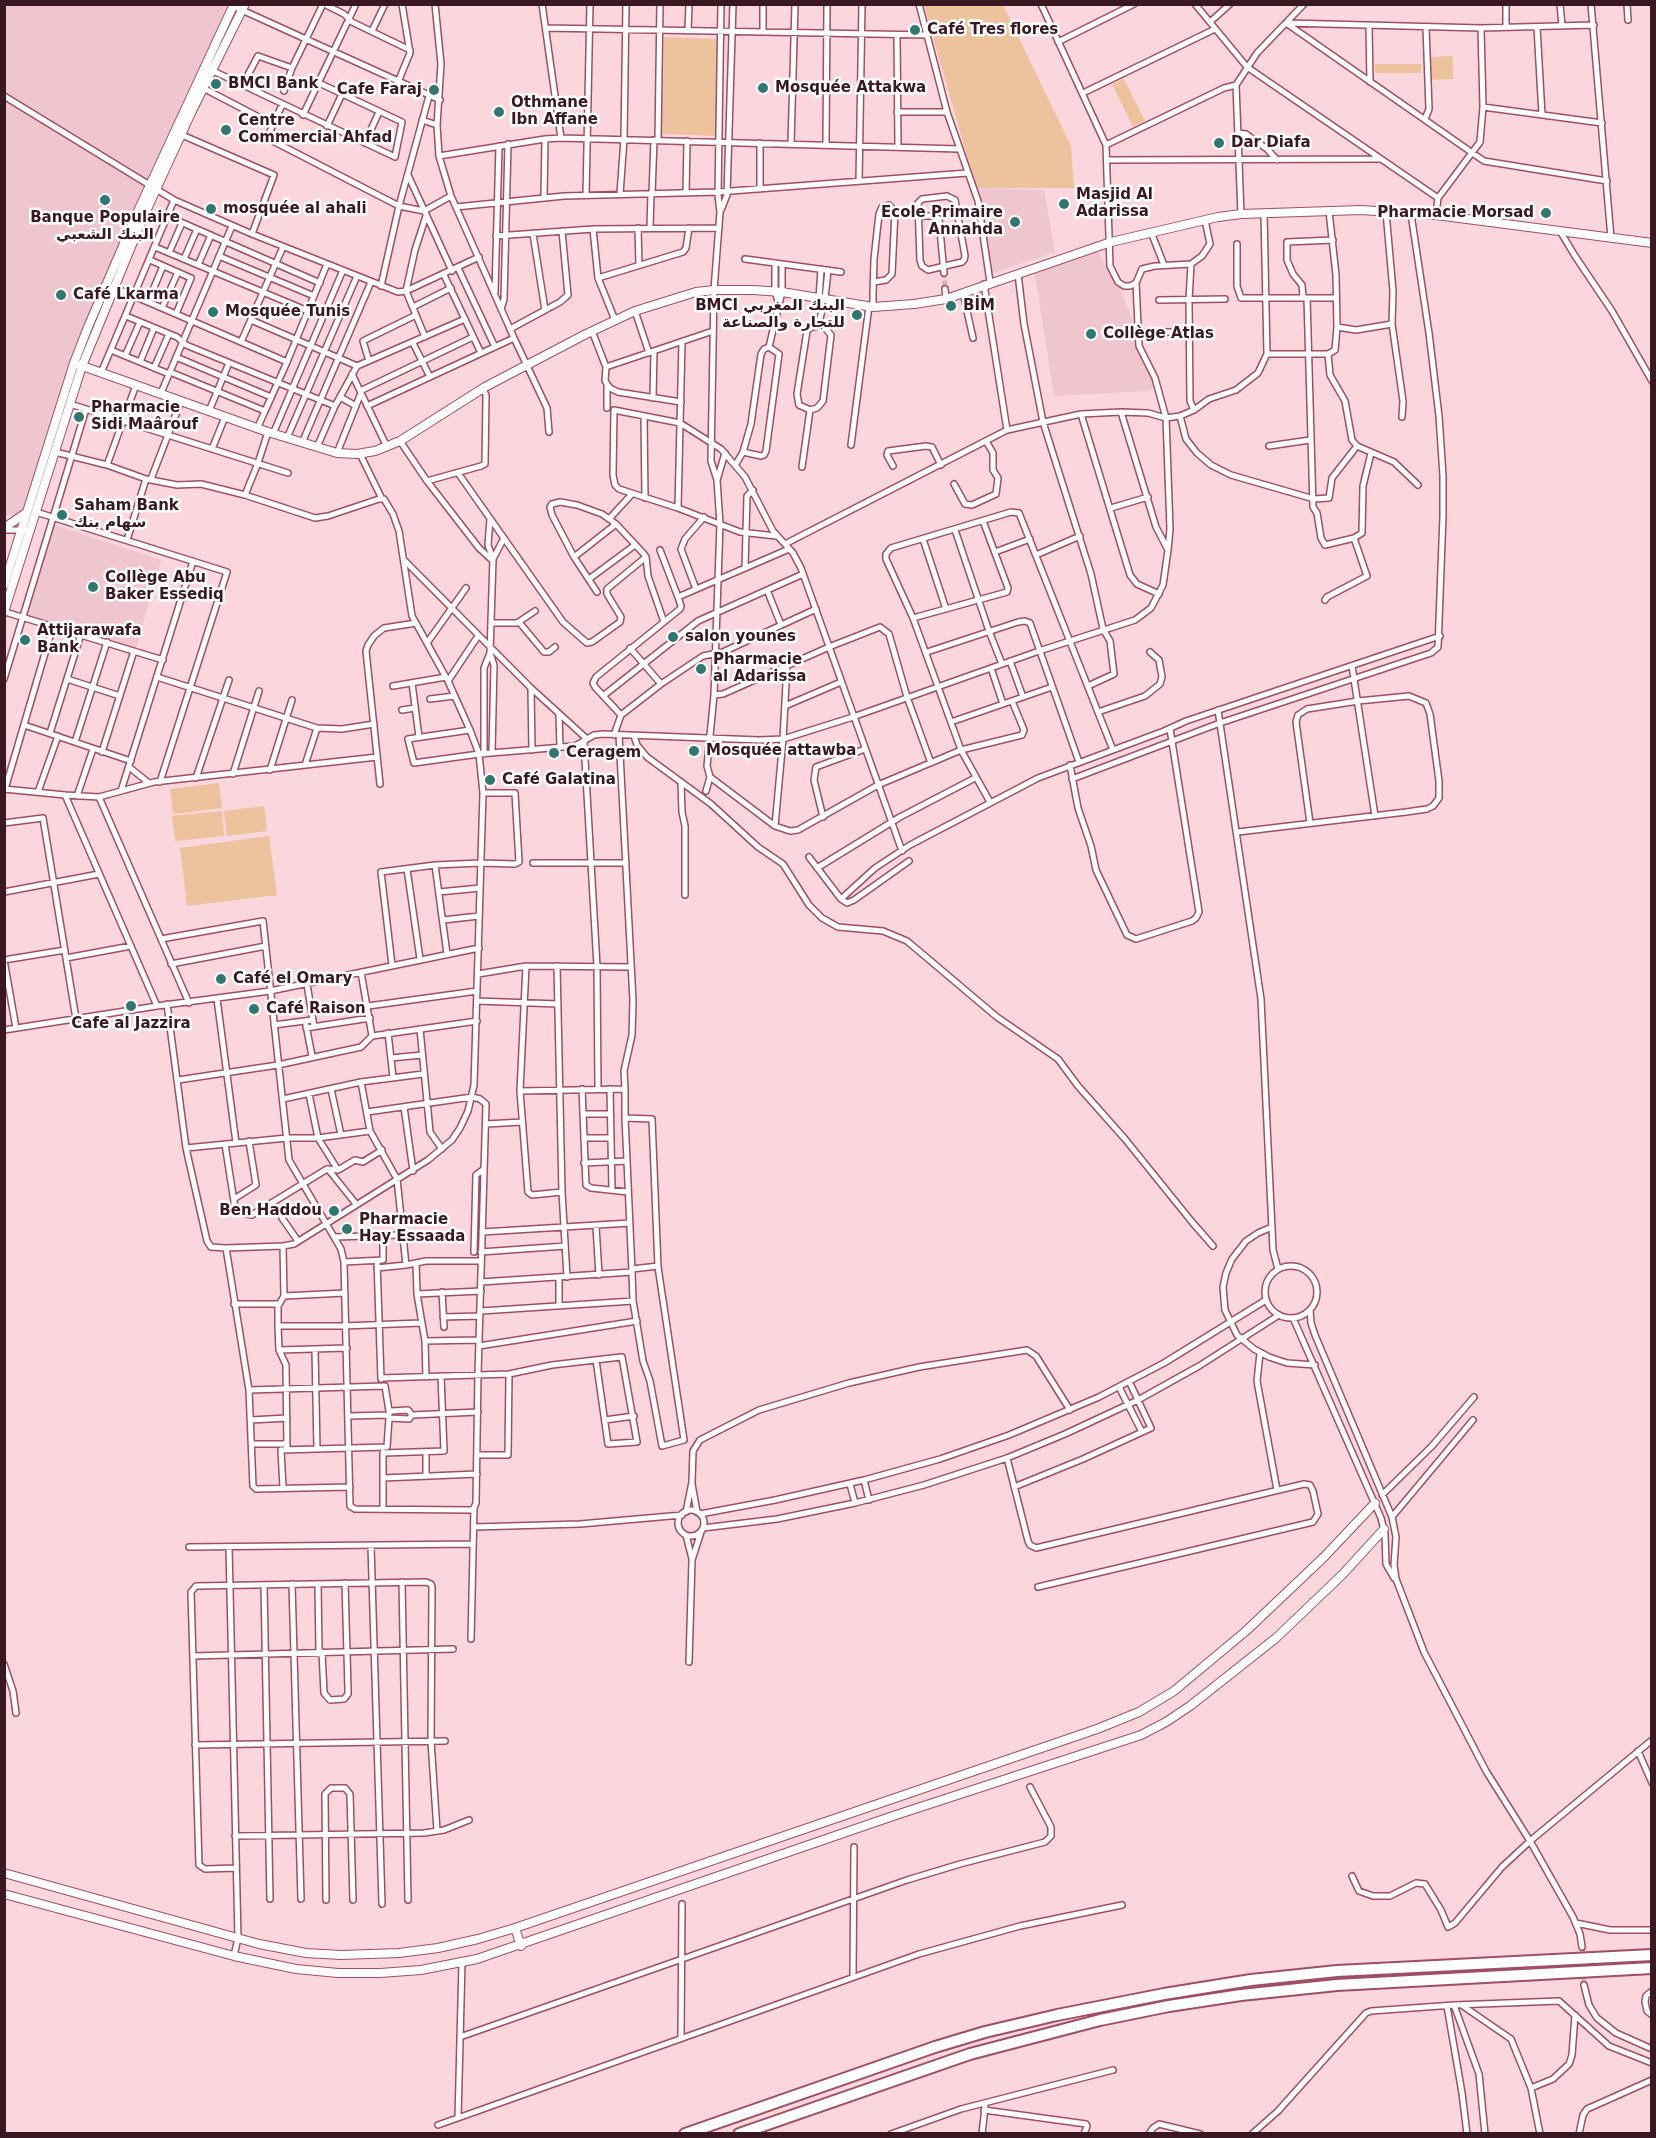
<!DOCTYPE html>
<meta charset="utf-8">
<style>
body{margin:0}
#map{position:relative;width:1656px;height:2138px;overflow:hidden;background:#fcd6dd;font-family:"DejaVu Sans",sans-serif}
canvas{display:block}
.frame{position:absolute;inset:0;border:6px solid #3a1821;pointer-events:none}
</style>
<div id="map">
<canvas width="1656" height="2138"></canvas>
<div class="frame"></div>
</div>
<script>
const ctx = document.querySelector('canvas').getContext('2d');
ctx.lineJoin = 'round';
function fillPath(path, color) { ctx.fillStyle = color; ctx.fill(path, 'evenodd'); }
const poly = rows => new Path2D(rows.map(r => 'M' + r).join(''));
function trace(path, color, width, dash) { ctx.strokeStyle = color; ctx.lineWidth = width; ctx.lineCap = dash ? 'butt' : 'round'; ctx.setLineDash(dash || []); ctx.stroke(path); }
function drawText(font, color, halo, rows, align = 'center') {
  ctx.font = font + ' "DejaVu Sans","Noto Naskh Arabic",sans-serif'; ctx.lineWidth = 5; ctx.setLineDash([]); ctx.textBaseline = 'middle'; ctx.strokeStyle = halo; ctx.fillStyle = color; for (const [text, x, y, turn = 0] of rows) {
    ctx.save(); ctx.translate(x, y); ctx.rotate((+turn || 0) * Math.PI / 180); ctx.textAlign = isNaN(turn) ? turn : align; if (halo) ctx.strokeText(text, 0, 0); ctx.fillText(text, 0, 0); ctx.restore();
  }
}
fillPath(poly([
 [4,5,238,5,20,515,5,516],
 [978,188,1044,190,1055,252,993,273,988,270],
 [1095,247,1118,285,1159,383,1149,391,1054,396,1034,268],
 [52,524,161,560,136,649,24,615]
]), '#efc6ce');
fillPath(poly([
 [924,5,1003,5,1071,146,1074,188,976,188],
 [664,37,719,39,715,136,662,134],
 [1453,56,1453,79,1430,80,1430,57],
 [1375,64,1421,64,1421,73,1375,73],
 [1124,79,1145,121,1133,127,1112,84],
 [219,783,222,808,173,814,170,789],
 [264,806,267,831,227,836,224,811],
 [222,811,224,836,175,841,172,816],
 [269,836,277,895,187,906,180,848]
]), '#ecc39d');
trace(poly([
 [944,273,945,289],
 [1582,1947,1584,1985]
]), '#d5b0b7', 5, [5, 2.5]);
const street = poly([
 [324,4,344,14,352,22,410,50],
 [435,4,441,64,437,125,439,156,451,196,514,338,547,408,549,432],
 [542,4,561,138],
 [721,4,718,195,720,212,714,290,711,461,717,480,720,524,714,695,707,766,710,777,775,826,790,831,798,830,878,785,961,750,1022,735,1024,730,1012,701],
 [919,4,947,112,978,201,990,282],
 [1041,4,1106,145,1110,266,1118,282,1124,286,1130,286,1136,283,1142,269,1155,266,1191,264,1202,256,1210,244,1205,220],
 [1195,4,1247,67,1438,198],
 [1506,4,1506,27],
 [1560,4,1562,26],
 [1591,4,1611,238],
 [1627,4,1628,20],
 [233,6,440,100],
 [1210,22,1230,4],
 [1286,23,1484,161,1607,181],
 [1288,23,1481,28,1594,25],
 [1369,26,1370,82],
 [1537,27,1542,115],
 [546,28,927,35],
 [372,31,385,4],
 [688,31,689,4],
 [763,32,763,4],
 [897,35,898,147],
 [1058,42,1134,4],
 [209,69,395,157,402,122,319,83],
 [398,82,410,53,402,4],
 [242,86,258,56,292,68,323,4],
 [203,88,272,124],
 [284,91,292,68],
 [1083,93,1215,29],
 [4,96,174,200,252,234,398,292,406,291,479,257],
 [282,105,267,138,399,206,424,211,451,196],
 [1483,107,1602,123],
 [897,112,947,112],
 [303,115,356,4],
 [1425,119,1429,109,1426,27],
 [422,120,437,125],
 [327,126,342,94],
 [1238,133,1246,134,1267,149,1277,160],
 [182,135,274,175,252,234],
 [658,140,660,4],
 [365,143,379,112],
 [791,144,795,4],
 [826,145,827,4],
 [1106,145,1224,88,1236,85],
 [439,156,545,139,561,138,959,149],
 [1108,160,1379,159],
 [408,175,452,271],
 [859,181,862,4],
 [760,189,760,143],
 [686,193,687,141],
 [620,194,624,139,626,4],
 [652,194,654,140],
 [586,195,590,4],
 [947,196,955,200,965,256,964,260,962,262,928,270,922,266,920,260,918,203,922,199,947,196],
 [544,197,545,139],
 [456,207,564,196,718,192,967,173],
 [721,210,727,195,733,4],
 [1386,212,1393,291,1392,324,1403,401,1402,417],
 [1241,214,1236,85,1257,53,1304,4],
 [1436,215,1438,198,1480,142,1483,107,1481,28],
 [167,216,320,283],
 [919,216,933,216,939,219,944,273],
 [638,228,639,265],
 [650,228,651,193],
 [593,229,598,278,615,320],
 [1560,231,1575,256,1612,311,1652,381],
 [1151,232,1164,265],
 [533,234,545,310],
 [496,236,593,229,719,228],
 [1237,244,1237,286,1241,298,1336,298],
 [155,247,308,311],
 [169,253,182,223],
 [219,256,314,296],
 [184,259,197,229],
 [745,259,841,272],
 [150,260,191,278,176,314],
 [775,263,775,291,778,301],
 [1191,264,1189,300,1190,401,1194,410],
 [198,265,211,235],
 [458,268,495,347],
 [1018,274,1024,324,1043,422,1091,574,1103,629,1110,641,1114,674,1088,686],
 [444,275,481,353],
 [598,278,683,252,686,248,689,228],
 [1136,283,1139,346,1155,378,1166,418,1180,416,1194,410,1209,399,1236,390,1258,373,1267,354,1264,213],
 [984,284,1007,430],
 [381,286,399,206,429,96],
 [113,287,241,342,283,247],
 [945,289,946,299],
 [495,292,499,146],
 [963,293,973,338],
 [1303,298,1302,285,1293,274,1287,260,1287,242,1333,240],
 [1307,298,1313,507,1317,513,1321,538,1325,545,1354,538,1362,533,1363,486,1371,453],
 [819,299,821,269],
 [1159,300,1225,299],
 [148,302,163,266],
 [413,307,451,288],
 [873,307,873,294,874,259,879,214,882,207,889,205,895,211,892,274,886,280,874,282],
 [162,308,178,272],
 [501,309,504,299,508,144],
 [635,311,649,353],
 [126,316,177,337,186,345,335,406],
 [251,320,357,366],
 [818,326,825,328,831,335,823,401,817,408,810,410,799,405,797,394,807,331,812,327,818,326],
 [818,326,825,299,828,270],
 [1337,327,1356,330,1392,324],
 [510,329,560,302,568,295,562,231],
 [592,331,606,367,605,381,610,388,618,392,681,402],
 [1138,332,1190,332],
 [425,337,406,291,415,250,426,216],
 [413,343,430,377],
 [769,347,782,292,782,264],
 [111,350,169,374],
 [1267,354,1328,354,1335,350,1337,327,1336,275,1329,211],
 [1328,354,1330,375,1345,401,1352,440,1357,446,1394,462,1418,485],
 [125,356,140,322],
 [176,357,271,397],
 [369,361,363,341,416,315],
 [140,362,154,328],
 [287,362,327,264],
 [606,367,713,331],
 [154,368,169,334],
 [170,372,265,411,287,362,241,342],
 [101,373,174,200],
 [352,374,387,447],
 [360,391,473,337],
 [161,393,232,226],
 [340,397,356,406],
 [653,398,654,351],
 [70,404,288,473],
 [367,406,514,338],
 [607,408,607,386],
 [209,411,229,363],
 [1081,414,1130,575,1137,584,1159,594],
 [644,416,645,498],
 [1180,416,1186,439,1197,453,1211,465,1231,475,1314,499,1329,498,1332,478,1357,446],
 [257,429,265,411],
 [273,434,343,270],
 [287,438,357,276],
 [400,441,427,481,479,548,493,561],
 [302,443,371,282],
 [851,445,869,306],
 [1269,446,1310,440],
 [317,447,335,406,357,366,465,319],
 [212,449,225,417],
 [55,452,107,465,146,479,177,485,201,484,245,495,315,518,328,516,379,499,384,499,393,514,399,531,412,616,448,681,470,730,479,754,483,793,474,1085,468,1111,460,1128,452,1140,428,1160,294,1244,283,1246,226,1248,211,1247,207,1241,186,1148,167,1004],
 [337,453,361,393],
 [360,454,382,499],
 [736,464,743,452,751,424,761,354,764,349,769,347,779,354,766,451,764,455,761,456,743,452],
 [107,465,136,385],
 [893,466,887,455,888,451,926,446,932,447,941,465],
 [802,467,810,410],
 [458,473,563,622,587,643,592,642,620,622,621,617,607,594,607,589,646,557],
 [151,479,181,401],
 [717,480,725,453],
 [427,481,481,466,485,464,486,395,483,389],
 [954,484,965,504,972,505,996,494,998,478,993,470,993,453,986,441],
 [245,495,258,463,268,432],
 [678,508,682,342],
 [1111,508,1148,497],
 [36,512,227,572,160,782],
 [490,519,488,545,493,559],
 [609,519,632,494],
 [4,530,31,530],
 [955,530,989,631,1002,664],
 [776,536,740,532,678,508,619,489,615,485,613,475,614,410,680,423,721,449,745,477,773,531,793,553,801,568,902,851],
 [923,539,946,609],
 [127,540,146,479],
 [785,544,1007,430,1081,414,1121,412,1148,413,1166,418,1170,529,1168,550],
 [660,550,678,597],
 [995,552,1030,539],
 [1036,555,1080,536],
 [574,557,616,524],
 [405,561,531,688,587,739],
 [745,568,747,496,753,490],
 [589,579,635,545],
 [696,589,681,549,685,539,704,517],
 [767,590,781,625],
 [597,592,574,557,552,515,550,507,552,504,560,502,577,505,602,514,616,524,643,553,646,557,648,576,664,622],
 [1325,600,1327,597,1367,576,1354,538],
 [5,612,163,660],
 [913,618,1007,592,1008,588,983,521],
 [519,622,544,652,549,652,555,647],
 [491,623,517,623,535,611],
 [427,643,466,588],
 [630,648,661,684],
 [927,652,1018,622,1025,621,1030,623,1079,762],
 [1010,661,1023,697],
 [1352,666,1375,816],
 [991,668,1003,704],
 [157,677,317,728,342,729,374,724],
 [4,679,86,409],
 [67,679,120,696],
 [448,681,478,636],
 [412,683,419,737],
 [393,686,446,677],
 [531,688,532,750],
 [714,695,723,694,829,647,880,627,889,634,907,697,931,763],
 [603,696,698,621,803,574],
 [430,699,454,696],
 [785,706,841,682],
 [402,710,415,708],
 [1218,710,1261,999,1273,1250,1278,1269],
 [1098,712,1145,696,1160,684,1162,677,1159,660,1150,652],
 [559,714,560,747],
 [621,715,595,687,593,683,596,677,680,609,681,606,678,597,789,549],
 [951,722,1052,687],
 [24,725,131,761],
 [470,730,408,739,414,763,479,754,575,746,594,735,603,734,759,740,783,739,853,717,1039,651,1135,620,1151,608,1163,585,1168,550,1156,527,1121,412],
 [50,733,81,634],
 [614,735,621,715,661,684,703,656,723,652,816,609],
 [619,735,633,1001,632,1035,624,1071,625,1089,625,1118,627,1161,632,1272,633,1301,643,1361,650,1381,662,1446,684,1440,658,1267,652,1119,625,1118],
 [634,736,637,745,647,757,711,804,758,847,783,864,809,905,822,918,838,927,883,931,907,941,997,1017,1058,1059,1078,1086,1125,1139,1192,1222,1213,1246],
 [75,742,107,642],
 [584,742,597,966,598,1089],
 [102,752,134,651],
 [492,753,494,665,490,653,493,559,504,538],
 [484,754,484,668,490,653],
 [305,765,317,728],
 [1070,765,1078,808,1091,846,1096,870,1127,935,1136,939,1192,921,1196,918,1199,912,1170,729],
 [129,767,149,783],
 [270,770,292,700],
 [233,774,259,691],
 [196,778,229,680],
 [1072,779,1220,723,1431,653,1438,647,1443,516,1443,476,1439,416,1429,333,1411,214],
 [681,782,682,812,685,826,685,895],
 [380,784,366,651,368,645,374,636,384,628,416,623],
 [4,789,65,795,99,797,154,782,377,757],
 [5,789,53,626],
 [121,791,193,561],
 [706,791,710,777],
 [38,792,58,736],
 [65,795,157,1006],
 [77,796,93,749],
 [99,797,189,1003],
 [990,802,961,750,913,618,886,559,886,554,891,548,1011,512,1019,513,1113,750],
 [823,817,814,780,816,767,865,749],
 [4,823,43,818,76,1019],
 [775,826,783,739,787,665],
 [1238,832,1406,812,1427,809,1433,806,1439,798,1439,781,1430,714,1426,703,1409,696,1358,701,1307,709,1298,715,1296,722,1310,823],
 [809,857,841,899,847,903,854,900,909,861],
 [533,863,626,863],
 [435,865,447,954],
 [817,868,900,817,975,778],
 [407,869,420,959],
 [4,892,99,874],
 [439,892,480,888],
 [841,899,875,868,910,845,1038,778,1164,731,1186,721,1440,636],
 [443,920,479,916],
 [161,939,263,921,289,1160,341,1249,344,1262,350,1506,355,1509,471,1510,474,1508,476,1503,478,1374,486,1104,480,1099,472,1097,367,1112],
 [66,958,131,946],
 [4,960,16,1028],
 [4,960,65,950],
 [171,964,266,946],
 [392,965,381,872,435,865,480,863,515,864,519,862,515,793,483,793],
 [526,966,520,1091,528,1192,532,1195,562,1192],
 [557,966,562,1192,567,1277],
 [478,974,526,966,631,967],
 [307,984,314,1027],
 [217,999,236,1143],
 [477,1001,558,1004],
 [368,1006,477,991],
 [274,1025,312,1020],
 [306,1025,312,1056],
 [306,1028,370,1018],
 [420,1029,430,1132,442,1149],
 [4,1030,157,1006,270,991,479,948],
 [388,1033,393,1077],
 [372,1036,477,1021],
 [391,1058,422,1055],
 [178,1080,278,1065,361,1047,372,1036,361,972],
 [361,1082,370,1131,397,1179,406,1265],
 [331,1089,341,1135],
 [582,1089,586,1185,591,1188,628,1192],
 [610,1089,612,1190],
 [520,1091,625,1089],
 [309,1094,318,1138,338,1170],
 [283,1099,361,1082,423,1074],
 [404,1107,413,1171],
 [583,1114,610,1114],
 [486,1124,522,1122],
 [584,1138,610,1138],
 [225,1144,235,1208,237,1212,252,1215,327,1169,338,1170,355,1160,363,1162,382,1150],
 [186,1148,287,1138,318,1138,370,1131],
 [584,1163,627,1161],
 [328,1169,356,1204],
 [234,1199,256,1185,249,1141],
 [282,1218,298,1241],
 [596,1226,599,1275],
 [1272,1227,1258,1233,1246,1241,1232,1259,1226,1273,1223,1287,1225,1310,1237,1335,1254,1349,1269,1357,1287,1363,1315,1365],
 [482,1232,630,1223],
 [334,1237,402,1235],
 [283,1246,284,1296,278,1306,278,1326,279,1350,286,1365,287,1450],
 [226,1248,249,1390,253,1486,256,1489,350,1487],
 [474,1252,476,1175,484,1169],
 [481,1252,565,1246],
 [377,1261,381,1379],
 [344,1262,383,1260,383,1236],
 [416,1263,417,1294,425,1341,426,1377],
 '1265 1292a26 26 0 1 1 52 0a26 26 0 1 1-52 0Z',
 [377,1268,406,1265,426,1261,481,1261],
 [632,1269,658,1266],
 [481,1282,632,1272],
 [442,1292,444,1327],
 [417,1294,481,1291],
 [284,1296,345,1293],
 [234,1304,278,1304],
 [559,1306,559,1277],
 [1310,1310,1311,1323,1315,1335,1392,1517,1396,1537,1394,1565,1396,1579,1424,1652,1486,1771,1530,1841,1573,1917,1580,1934,1582,1947],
 [481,1311,633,1301],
 [443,1317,480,1316],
 [1293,1318,1381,1518,1385,1534,1386,1564,1394,1578],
 [278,1326,343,1326,421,1323],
 [425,1341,479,1340],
 [479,1346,637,1321],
 [279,1350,347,1348],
 [315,1350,317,1449],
 [1260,1353,1257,1381,1277,1490],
 [381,1378,509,1374,552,1365,621,1357,622,1357,637,1442,608,1444,596,1360],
 [1119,1387,1142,1432],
 [249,1390,385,1386,389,1411],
 [349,1416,388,1415,391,1411,408,1410,412,1415,478,1412],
 [388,1416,389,1418,409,1419,412,1415],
 [251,1420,287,1418],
 [605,1420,634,1416],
 [252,1444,287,1444],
 [383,1452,383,1509],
 [426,1452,426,1476],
 [383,1453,444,1451,441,1376],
 [478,1455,508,1455,509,1374],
 [1007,1458,1028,1541,1030,1545,1036,1548,1304,1484,1310,1485,1313,1491,1318,1514,1313,1522,1038,1587],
 [383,1478,477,1474],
 [864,1480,869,1500],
 [692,1484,697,1512],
 [850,1484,855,1503],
 [1014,1487,1083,1459,1151,1428,1129,1381],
 [283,1488,281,1450,387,1447,389,1418],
 [1382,1495,1432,1446,1474,1397],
 '678 1523a13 13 0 1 1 26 0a13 13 0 1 1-26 0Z',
 [686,1512,692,1482,693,1451,700,1440,759,1410,849,1383,919,1367,1027,1350,1036,1356,1070,1410],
 [700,1514,775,1500,864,1480,940,1459,1009,1435,1099,1397,1164,1363,1266,1300],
 [1392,1517,1473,1420],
 [474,1527,580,1524,682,1515],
 [703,1528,777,1519,855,1503,924,1485,1007,1458,1065,1434,1138,1400,1199,1366,1279,1315],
 [686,1535,692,1559],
 [371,1546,382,1904],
 [189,1547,473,1544],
 [229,1547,238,1938,234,1956],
 [402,1582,408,1900],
 [292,1584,301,1899],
 [318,1584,319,1652],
 [264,1585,270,1899],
 [471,1639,474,1508],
 [322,1652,324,1693,330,1700,344,1699,348,1694,348,1689,345,1583],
 [193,1656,453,1649],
 [689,1662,692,1560,701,1532],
 [4,1664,13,1691,16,1713],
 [195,1745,445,1741],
 [1638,1751,1652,1783],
 [235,1836,424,1833,444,1830,469,1820],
 [236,1868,205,1869,199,1865,191,1592,196,1586,426,1582,431,1584,432,1587,431,1741,437,1831],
 [1352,1876,1359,1891,1373,1896,1390,1896,1416,1883,1425,1884,1441,1910,1448,1927,1455,1923,1502,1867,1530,1841,1652,1740],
 [326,1900,325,1794,331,1788,345,1788,350,1794,353,1900],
 [1576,1923,1610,1930,1652,1930],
 [853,1977,854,1847],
 [1584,1985,1589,2005,1597,2018,1616,2033,1652,2049],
 [1652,1991,1646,1996,1645,2002,1647,2011,1652,2015],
 [1454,2005,1479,2074,1485,2134],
 [1447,2006,1462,2093,1467,2134],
 [1463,2006,1511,2039,1531,2088],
 [460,2037,907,1880,960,1864,1045,1842,1051,1836,1051,1827,1030,1787],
 [681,2038,682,1904],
 [984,2110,1086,2124,1087,2126,1084,2134],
 [458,2118,462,1963],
 [438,2125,919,1954,1020,1926,1122,1905],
 [891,2134,961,2109,1113,2070],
 [982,2134,985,2107],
 [1149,2134,1153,2128,1159,2124,1200,2134],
 [1252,2134,1278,2111,1366,2013,1371,2011,1454,2005,1559,2001,1609,2046,1652,2063],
 [1540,2134,1531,2088,1553,2079,1569,2064,1572,2055,1575,2015],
 [1579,2134,1583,2115,1587,2109,1652,2080]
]);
const secondary = poly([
 [74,363,268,432,337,453,357,454,375,451,400,441,485,387,586,334,635,311,696,292,714,290,753,290,782,292,873,307,914,304,946,299,1111,242,1218,217,1241,214,1361,210,1436,215,1652,243],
 [4,528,26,513],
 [4,585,74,363,88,327,138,211,234,4],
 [4,612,82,366,142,220,191,113,245,4],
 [4,1873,259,1944,306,1953,341,1955,399,1953,438,1948,478,1939,515,1928,1097,1729,1139,1712,1174,1691,1246,1631,1324,1557,1375,1503],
 [4,1894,234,1956,296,1969,338,1973,380,1973,421,1970,477,1959,896,1815,1141,1735,1166,1722,1190,1706,1276,1638,1343,1574,1384,1529],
 [515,1928,521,1946]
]);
const highway = poly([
 [685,2134,935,2047,985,2032,1057,2015,1164,1994,1251,1980,1337,1971,1652,1955],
 [739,2134,970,2054,1100,2020,1169,2006,1241,1995,1337,1985,1652,1968]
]);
trace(street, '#9f4e64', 8);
trace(secondary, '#9f4e64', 10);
trace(highway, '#9f4e64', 14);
trace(street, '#fff', 5);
trace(secondary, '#fff', 8);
trace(highway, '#fff', 10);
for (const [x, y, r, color] of [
 [915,30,6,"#30776f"],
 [216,84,6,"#30776f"],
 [763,88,6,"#30776f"],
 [434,90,6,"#30776f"],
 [499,112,6,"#30776f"],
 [226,130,6,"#30776f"],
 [1219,143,6,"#30776f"],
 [105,200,6,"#30776f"],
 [1064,204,6,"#30776f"],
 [211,209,6,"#30776f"],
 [1546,213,6,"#30776f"],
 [1015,222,6,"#30776f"],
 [61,295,6,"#30776f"],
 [951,306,6,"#30776f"],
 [213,312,6,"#30776f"],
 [857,315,6,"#30776f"],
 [1091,334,6,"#30776f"],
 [79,417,6,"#30776f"],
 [62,515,6,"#30776f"],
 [93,587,6,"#30776f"],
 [673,637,6,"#30776f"],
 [25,640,6,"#30776f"],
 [701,669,6,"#30776f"],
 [694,751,6,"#30776f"],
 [554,753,6,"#30776f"],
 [490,780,6,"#30776f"],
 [221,979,6,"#30776f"],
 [131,1006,6,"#30776f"],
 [254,1009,6,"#30776f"],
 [334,1211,6,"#30776f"],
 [347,1229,6,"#30776f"]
]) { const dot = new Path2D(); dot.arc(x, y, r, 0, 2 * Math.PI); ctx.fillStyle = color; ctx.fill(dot); trace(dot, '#fff', 2); }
drawText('bold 15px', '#3a1821', '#fff', [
 ["Café Tres flores",927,30],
 ["BMCI Bank",228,84],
 ["Mosquée Attakwa",775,88],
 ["Cafe Faraj",422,90,"right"],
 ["Othmane",511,103],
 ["Ibn Affane",511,120],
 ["Centre",238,121],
 ["Commercial Ahfad",238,138],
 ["Dar Diafa",1231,143],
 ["Masjid Al",1076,195],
 ["Adarissa",1076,212],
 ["mosquée al ahali",223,209],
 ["Ecole Primaire",1003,213,"right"],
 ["Annahda",1003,230,"right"],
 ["Pharmacie Morsad",1534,213,"right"],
 ["Banque Populaire",105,218,"center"],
 ["البنك الشعبي",105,235,"center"],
 ["Café Lkarma",73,295],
 ["BMCI البنك المغربي",845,306,"right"],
 ["للتجارة والصناعة",845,323,"right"],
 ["BİM",963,306],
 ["Mosquée Tunis",225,312],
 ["Collège Atlas",1103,334],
 ["Pharmacie",91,408],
 ["Sidi Maârouf",91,425],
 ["Saham Bank",74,506],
 ["سهام بنك",74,523],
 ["Collège Abu",105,578],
 ["Baker Essediq",105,595],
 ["Attijarawafa",37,631],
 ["Bank",37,648],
 ["salon younes",685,637],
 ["Pharmacie",713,660],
 ["al Adarissa",713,677],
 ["Mosquée attawba",706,751],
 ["Ceragem",566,753],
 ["Café Galatina",502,780],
 ["Café el Omary",233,979],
 ["Café Raison",266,1009],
 ["Cafe al Jazzira",131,1024,"center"],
 ["Ben Haddou",322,1211,"right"],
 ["Pharmacie",359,1220],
 ["Hay Essaada",359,1237]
], 'left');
</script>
